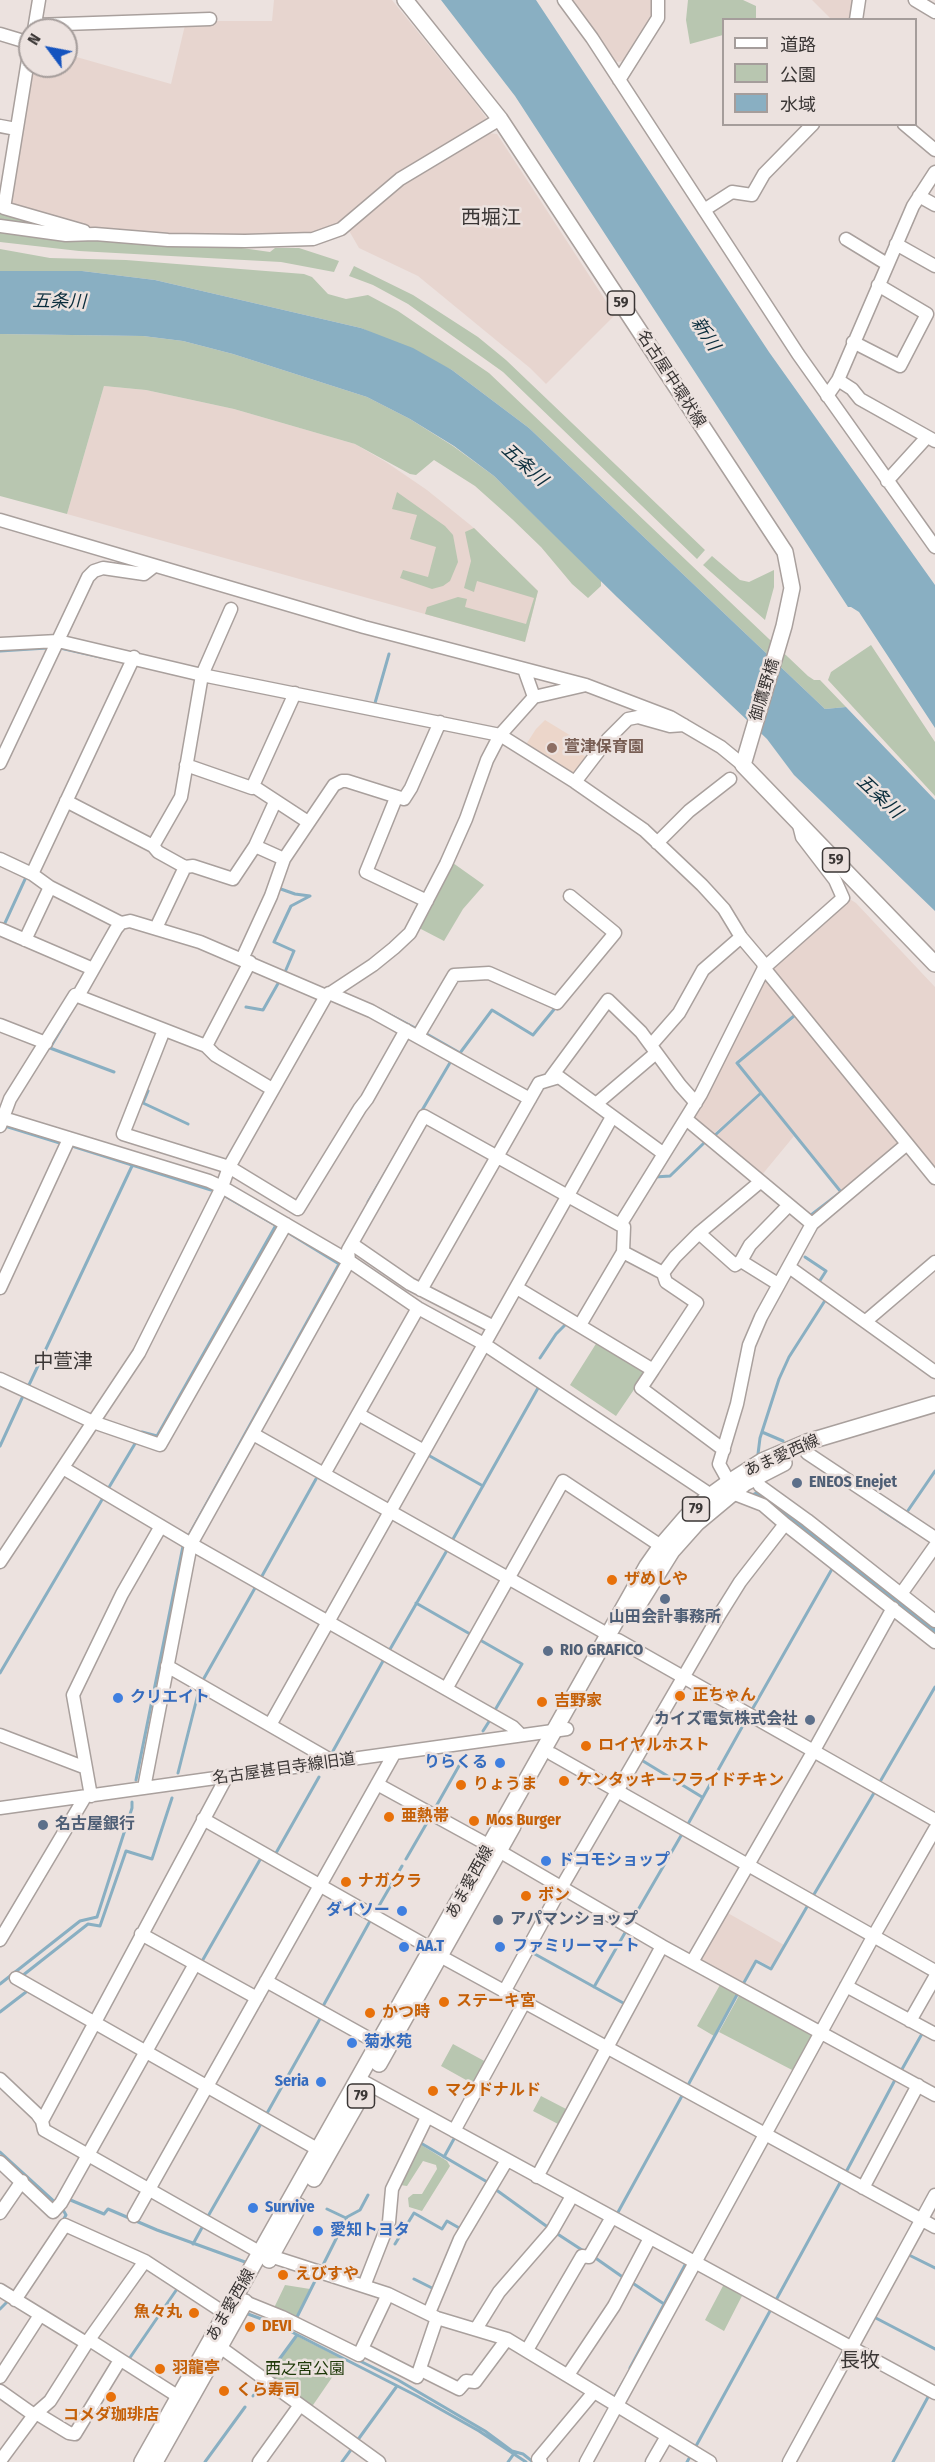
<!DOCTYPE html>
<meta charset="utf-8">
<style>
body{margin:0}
#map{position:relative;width:935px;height:2462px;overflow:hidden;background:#ece2df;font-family:"Fira Sans Condensed","Noto Sans JP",sans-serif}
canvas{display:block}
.legend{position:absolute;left:722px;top:18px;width:195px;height:108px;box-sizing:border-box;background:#ece2df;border:2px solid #a59d9b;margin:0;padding:8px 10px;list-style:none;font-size:18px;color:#3a3635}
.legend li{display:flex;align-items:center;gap:12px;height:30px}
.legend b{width:30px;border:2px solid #a59d9b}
.north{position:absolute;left:18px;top:18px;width:60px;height:60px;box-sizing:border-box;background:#ece2df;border:2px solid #a59d9b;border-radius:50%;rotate:302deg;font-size:16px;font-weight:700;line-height:24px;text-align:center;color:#3a3635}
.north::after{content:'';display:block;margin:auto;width:21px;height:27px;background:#1554bf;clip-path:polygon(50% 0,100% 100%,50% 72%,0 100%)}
</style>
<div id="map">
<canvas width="935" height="2462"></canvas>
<ul class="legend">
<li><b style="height:8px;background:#fff"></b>道路</li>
<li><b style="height:16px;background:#b8c6b0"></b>公園</li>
<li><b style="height:16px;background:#89afc2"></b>水域</li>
</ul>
<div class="north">N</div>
</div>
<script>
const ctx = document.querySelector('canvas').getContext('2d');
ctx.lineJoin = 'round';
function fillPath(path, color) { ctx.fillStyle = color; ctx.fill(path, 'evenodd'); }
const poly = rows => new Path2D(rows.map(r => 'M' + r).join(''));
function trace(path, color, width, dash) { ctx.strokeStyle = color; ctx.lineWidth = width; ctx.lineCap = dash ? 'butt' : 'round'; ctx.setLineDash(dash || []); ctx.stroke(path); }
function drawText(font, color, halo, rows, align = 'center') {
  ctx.font = font + ' "Fira Sans Condensed","Noto Sans JP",sans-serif'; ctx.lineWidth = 5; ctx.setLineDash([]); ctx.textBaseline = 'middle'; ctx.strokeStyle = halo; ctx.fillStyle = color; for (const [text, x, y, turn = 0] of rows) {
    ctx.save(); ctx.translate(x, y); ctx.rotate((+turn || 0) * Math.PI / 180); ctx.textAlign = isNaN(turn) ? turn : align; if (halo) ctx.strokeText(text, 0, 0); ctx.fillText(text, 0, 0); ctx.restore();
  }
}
fillPath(poly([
 [274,0,392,0,474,101,487,119,485,123,345,221,312,232,283,237,171,236,78,227,14,207,8,199,32,66,66,66,66,54,171,84,186,21,272,21],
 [573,0,654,0,654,18,626,61,615,62],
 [812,0,856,0,853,19,831,19],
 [487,133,497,134,615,315,546,384,530,368,418,276,359,248,348,229,403,182],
 [104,386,146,390,234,409,355,444,386,462,427,490,474,528,538,591,525,642,67,514],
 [848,898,856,903,935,987,935,1169,773,971,773,964],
 [764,978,794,1015,735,1062,760,1093,712,1135,691,1118],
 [796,1017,900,1144,843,1192,738,1063],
 [761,1095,794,1136,761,1176,714,1137],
 [726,1912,784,1945,771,1967,756,1959,741,1985,698,1961]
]), '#e7d5cf');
fillPath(poly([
 [545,720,581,742,576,750,589,759,574,776,525,746,536,729]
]), '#ecd6ca');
fillPath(poly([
 [688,0,743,0,756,6,756,19,724,20,723,35,690,44,686,20],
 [0,211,68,231,0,222],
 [0,231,60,238,228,246,270,252,275,248,299,248,339,261,334,272,281,262,79,251,0,242],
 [0,249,50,258,126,260,304,274,312,277,328,294,346,299,368,295,398,311,489,373,808,676,814,680,820,680,846,707,825,709,529,428,452,370,361,328,155,280,82,271,0,271],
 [354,266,413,295,478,337,506,360,705,550,697,559,503,372,408,304,373,285,349,276],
 [0,334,143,336,183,341,233,354,367,397,410,419,453,446,494,476,601,580,601,586,588,598,572,584,541,547,512,519,475,486,434,460,416,475,410,474,355,444,234,409,146,390,104,386,67,514,0,496],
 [397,492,445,526,453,535,458,562,450,581,443,586,432,589,400,578,403,570,428,577,436,547,410,539,417,515,392,509],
 [474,528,538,591,525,642,425,614,427,607,458,597,467,599,465,607,526,624,534,598,477,581,474,592,464,588,471,561,465,532],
 [712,556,740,580,749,582,774,570,774,587,765,620,703,565],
 [871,645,935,742,935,796,828,680,831,672],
 [453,863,484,885,463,909,444,941,419,928],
 [599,1339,648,1369,616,1416,570,1385],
 [721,1983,738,1992,714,2036,697,2026],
 [741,1992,814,2031,794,2071,719,2032],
 [453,2044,488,2063,475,2085,441,2066],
 [541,2096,568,2110,560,2125,533,2111],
 [420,2144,447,2161,450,2166,422,2211,409,2207,408,2198,413,2194,422,2194,437,2169,436,2165,423,2161,407,2186,400,2185],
 [724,2284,743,2294,724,2331,705,2320],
 [285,2285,310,2289,295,2320,273,2310],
 [297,2336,344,2360,311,2408,268,2376]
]), '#b8c6b0');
fillPath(poly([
 [441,0,536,0,769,352,935,585,935,728,859,612,851,607,848,607,515,96],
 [0,271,82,271,155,280,361,328,413,348,452,370,529,428,825,709,846,707,935,800,935,911,794,775,767,739,617,597,494,476,454,446,410,419,367,397,233,354,183,341,143,336,0,334],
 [759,1490,935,1625,935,1637,749,1495]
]), '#89afc2');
trace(poly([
 [60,648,105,658],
 [0,651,47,648],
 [375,703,389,654],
 [278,888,295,894,310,896,291,906,274,942,294,951,285,972],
 [4,925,26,877],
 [246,1007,263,1010,280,980],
 [379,1009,417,1029],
 [794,1016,737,1063,841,1192,811,1215],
 [67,1019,50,1048,114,1072],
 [425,1033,460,1053,492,1010,533,1035,556,1007],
 [148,1091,143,1103,188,1124],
 [5,1126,63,1144],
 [714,1136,761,1093],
 [72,1146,211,1190],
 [655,1177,670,1176,705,1142],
 [225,1196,275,1225],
 [368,1202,451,1061],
 [805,1257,826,1271,819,1282],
 [540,1358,556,1334,567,1323],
 [28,1387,132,1166],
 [762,1432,783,1441],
 [141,1434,142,1432,157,1436,276,1225],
 [0,1446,23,1396],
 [758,1454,760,1438,779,1379,789,1357,826,1299],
 [428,1455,483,1486],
 [108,1489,136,1442],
 [880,1509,906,1526],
 [907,1512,935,1471],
 [188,1537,339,1264,287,1232],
 [453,1539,538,1388],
 [262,1576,316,1479],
 [416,1603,470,1634],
 [480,1640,522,1664,495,1710],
 [389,1651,446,1552],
 [0,1673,103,1498],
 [203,1680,255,1588],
 [753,1708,832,1569],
 [483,1731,490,1720],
 [333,1751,383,1661],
 [643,1761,702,1797],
 [178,1773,199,1690],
 [136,1780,183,1546],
 [881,1780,935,1687],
 [434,1810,464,1757],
 [688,1824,746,1720],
 [276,1853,319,1777],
 [406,1859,428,1821],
 [813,1896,874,1793],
 [376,1911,402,1866],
 [631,1922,682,1834],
 [533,1953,625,2004],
 [201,1963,261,1858],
 [22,1976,88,1924,100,1926,126,1851,152,1859,172,1798],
 [0,1984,80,1921,97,1917,132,1808,132,1802],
 [742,1986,756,1961,771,1969,808,1905],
 [594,1987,626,1931],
 [322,2008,370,1921],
 [0,2012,26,1992],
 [901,2071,923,2032],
 [687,2087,738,1993],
 [266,2115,321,2017],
 [419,2142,489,2183],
 [0,2152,56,2203],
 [444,2157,455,2137],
 [845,2174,896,2078],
 [495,2189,549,2228],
 [68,2199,104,2214,108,2209,157,2230,245,2262],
 [327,2209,346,2218],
 [619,2215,617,2214,683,2094],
 [207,2218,262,2122],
 [62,2222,66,2215,62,2208],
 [341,2228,347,2217,360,2210,368,2195],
 [556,2233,582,2250],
 [193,2244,204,2224],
 [395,2244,414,2213,442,2229,447,2221,461,2229],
 [909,2255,935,2268],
 [594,2257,624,2278],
 [322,2267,338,2235],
 [414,2279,436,2290],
 [631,2282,664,2304],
 [776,2300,841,2181],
 [0,2309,8,2301],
 [248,2314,278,2325,417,2396,479,2431,526,2462],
 [872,2316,935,2349],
 [296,2319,318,2275],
 [129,2359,177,2289,175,2287],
 [358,2360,398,2380,485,2431,512,2451,523,2454,533,2462],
 [630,2368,685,2265],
 [267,2376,297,2335],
 [253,2396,262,2383],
 [614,2398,625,2379],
 [357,2441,397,2386],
 [696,2446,770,2311],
 [205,2462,245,2407],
 [342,2462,353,2447],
 [508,2462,513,2455],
 [687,2462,691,2455],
 [893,2462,928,2397]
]), '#89afc2', 3);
const minor = poly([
 [564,0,592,38,798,354,935,547],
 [915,0,935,12],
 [856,20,859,0],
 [35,25,210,19],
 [34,30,39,0],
 [0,34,30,43],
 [30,48,4,208,84,231],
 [619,80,658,18,658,0],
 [904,124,935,150],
 [0,126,16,129],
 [919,196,935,205],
 [704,210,732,192,752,195,764,174,813,124],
 [0,226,66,235,95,234,168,240,245,241,313,239,341,229,400,179,500,119],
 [846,239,887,264],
 [896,244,935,266],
 [853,342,900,366,927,314,878,285],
 [838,380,852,389,860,399,935,441],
 [827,396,838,380,913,206,935,172],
 [887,481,927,437],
 [0,520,364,627,586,685,670,717,721,747,743,765],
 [0,644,58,641,202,675,500,735,575,782,644,830,702,885,724,909,741,937,763,963,764,968,935,1178],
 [524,669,534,697],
 [0,763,88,577,94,571,103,568,144,574,153,567],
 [186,765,252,788,295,693],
 [575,782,608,739,628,719,638,717,670,726,684,725],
 [253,786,308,822],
 [396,798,366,872,427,901],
 [66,801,153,846,181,797,202,675,231,609],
 [657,843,689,811,730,779],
 [153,846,158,852,185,867],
 [255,846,275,802],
 [0,859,32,874,134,657],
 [50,887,121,923],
 [156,928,185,867,193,866,233,879,255,846,284,859],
 [0,929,93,969],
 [25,940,50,887,32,874],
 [242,959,271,896,284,859,334,785,342,781,347,781,404,799,411,788,440,722],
 [329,993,371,1011,530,1099],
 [78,996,116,929,121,923,130,921,200,942,326,996],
 [0,1025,46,1043],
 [164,1030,123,1134,229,1167,298,1209,360,1108,367,1099,406,1030],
 [418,1036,454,975,489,973,557,1003,615,933,570,896],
 [651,1045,679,1013,703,970,741,937],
 [206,1046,250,962],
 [549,1080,608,1000,641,1032,680,1085,696,1103],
 [596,1104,656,1053],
 [0,1117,209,1181,222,1187,349,1261,418,1308,484,1344,711,1495],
 [686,1119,812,1224],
 [0,1126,10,1099,75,995,206,1046,215,1055,272,1089],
 [699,1233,735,1265,741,1261,778,1284],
 [352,1244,410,1284,494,1327],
 [623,1252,663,1273,666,1282,697,1303,653,1370],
 [741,1261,750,1245,789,1205],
 [789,1267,935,1372],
 [663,1273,675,1257,699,1233,760,1182],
 [0,1288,69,1139],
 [517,1288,653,1370,641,1388,724,1450],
 [421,1290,539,1083,559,1077,664,1154],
 [866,1321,935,1262],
 [580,1325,623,1252,624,1227,620,1225],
 [0,1379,93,1422,160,1445,286,1224],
 [358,1414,424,1451],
 [253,1434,609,1635],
 [807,1453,935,1538],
 [63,1468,191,1544,513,1727,521,1735],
 [324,1474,418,1308],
 [755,1477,760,1486,807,1520,935,1621],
 [729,1482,719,1464,737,1404,749,1345,761,1317,812,1224,907,1144],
 [732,1493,763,1505,785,1524],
 [0,1562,139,1353,222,1187,229,1167,326,996,373,965,394,948,410,933,446,864,466,819,487,760,500,735,534,697,586,685],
 [901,1594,935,1546],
 [618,1640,935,1820],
 [167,1666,334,1762],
 [446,1689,563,1481,661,1546],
 [270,1725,612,1117],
 [0,1735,86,1768],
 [552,1754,935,1971],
 [377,1784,490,1846],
 [144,1788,191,1544,349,1261,348,1250,424,1116,620,1225,701,1094,764,968,843,898,835,880,802,837,798,821],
 [91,1796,73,1695,122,1594,161,1526],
 [0,1808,567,1729],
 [203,1819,432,1949],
 [499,1851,662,1946,935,2095],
 [141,1934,257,1998],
 [0,1940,85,1797],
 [440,1956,935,2227],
 [692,1962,813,1752,893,1608],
 [16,1978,319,2150],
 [266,1981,379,2044],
 [846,1986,935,2034],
 [504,1992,561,1888,720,1614,740,1582,785,1524,935,1642],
 [910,2021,935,1977],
 [0,2079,37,2114,42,2121,44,2130,261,2253,388,2294,437,2318,507,2339,710,2462],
 [359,2079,935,2393],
 [42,2121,226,1778],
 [454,2131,524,2003],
 [0,2162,53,2212,61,2203,195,1964],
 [537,2177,662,1946],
 [863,2188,918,2085],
 [0,2213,22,2181],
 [134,2216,394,1754],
 [364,2286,389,2222,392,2189,427,2117],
 [0,2290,83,2341,91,2341,179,2397],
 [15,2300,65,2225,145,2261,226,2314],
 [245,2302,282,2317,359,2355,388,2294],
 [429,2313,460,2239,507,2160],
 [476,2329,499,2292,552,2231,572,2196],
 [220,2347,379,2462],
 [362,2349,417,2377,437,2318],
 [527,2350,582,2256,589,2257,612,2217],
 [421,2370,459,2389,466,2381,475,2382,507,2339],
 [568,2375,614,2306,650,2238],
 [0,2377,40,2315],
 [0,2391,34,2415],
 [36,2413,69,2433,75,2434,120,2360],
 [0,2461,34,2415,50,2401,88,2341,145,2261],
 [259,2462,300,2405],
 [541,2462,538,2459,594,2392],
 [586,2462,873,1937,935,1829],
 [652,2462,667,2436],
 [789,2462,935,2195]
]);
const major = poly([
 [405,0,500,119,785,552,792,588,784,626,743,765,935,964],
 [634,1612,672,1551,697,1523,745,1483,784,1463],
 [379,2064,513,1826],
 [314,2179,364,2091],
 [269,2260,299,2206],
 [142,2462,647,1566,661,1546,687,1516,711,1495,729,1482,762,1461,807,1442,935,1404],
 [155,2462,245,2302]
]);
trace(minor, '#a9a09d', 15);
trace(major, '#a9a09d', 18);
trace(minor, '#fff', 12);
trace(major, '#fff', 15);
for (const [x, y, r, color] of [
 [552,748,6,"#8d6e63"],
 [797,1483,6,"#5c6f8a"],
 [612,1580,6,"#e8710a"],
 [665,1599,6,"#5c6f8a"],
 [548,1651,6,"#5c6f8a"],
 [680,1696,6,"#e8710a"],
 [118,1698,6,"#3f7fe0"],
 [542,1702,6,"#e8710a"],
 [810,1720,6,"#5c6f8a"],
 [586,1746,6,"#e8710a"],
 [500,1763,6,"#3f7fe0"],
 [564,1781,6,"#e8710a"],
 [461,1785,6,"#e8710a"],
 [389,1817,6,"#e8710a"],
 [474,1821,6,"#e8710a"],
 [43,1825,6,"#5c6f8a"],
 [546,1861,6,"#3f7fe0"],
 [346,1882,6,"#e8710a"],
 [526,1896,6,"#e8710a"],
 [402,1911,6,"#3f7fe0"],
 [498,1920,6,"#5c6f8a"],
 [404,1947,6,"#3f7fe0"],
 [500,1947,6,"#3f7fe0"],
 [444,2002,6,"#e8710a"],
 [370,2013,6,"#e8710a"],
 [352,2043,6,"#3f7fe0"],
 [321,2082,6,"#3f7fe0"],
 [433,2091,6,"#e8710a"],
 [253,2208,6,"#3f7fe0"],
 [318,2231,6,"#3f7fe0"],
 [283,2275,6,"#e8710a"],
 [194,2313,6,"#e8710a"],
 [250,2327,6,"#e8710a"],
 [160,2369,6,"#e8710a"],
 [224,2391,6,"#e8710a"],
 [111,2397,6,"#e8710a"]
]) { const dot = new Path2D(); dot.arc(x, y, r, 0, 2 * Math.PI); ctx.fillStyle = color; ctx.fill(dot); trace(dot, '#ece2df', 2); }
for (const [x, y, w] of [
 [621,303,27],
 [836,860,27],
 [696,1509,27],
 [361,2096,27]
]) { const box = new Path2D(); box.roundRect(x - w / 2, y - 12, w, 24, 4.5); ctx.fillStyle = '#ece2df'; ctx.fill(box); trace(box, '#3a3635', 1.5); }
drawText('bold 15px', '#3a3635', null, [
 ["59",621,303],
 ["59",836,860],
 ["79",696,1509],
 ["79",361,2096]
]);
drawText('16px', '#3a3635', '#ece2df', [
 ["名古屋中環状線",671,379,57],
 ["御鷹野橋",765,690,-73],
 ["あま愛西線",782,1456,-24],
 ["名古屋甚目寺線旧道",284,1769,-8],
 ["あま愛西線",470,1882,-61],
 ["あま愛西線",231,2305,-60]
]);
drawText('bold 16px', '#785e54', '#ece2df', [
 ["萱津保育園",564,748]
], 'left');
drawText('bold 16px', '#4e5e75', '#ece2df', [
 ["ENEOS Enejet",809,1483],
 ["山田会計事務所",665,1618,"center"],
 ["RIO GRAFICO",560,1651],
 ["カイズ電気株式会社",798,1720,"right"],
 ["名古屋銀行",55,1825],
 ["アパマンショップ",510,1920]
], 'left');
drawText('bold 16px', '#c56008', '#ece2df', [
 ["ザめしや",624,1580],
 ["正ちゃん",692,1696],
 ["吉野家",554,1702],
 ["ロイヤルホスト",598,1746],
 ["ケンタッキーフライドチキン",576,1781],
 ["りょうま",473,1785],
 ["亜熱帯",401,1817],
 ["Mos Burger",486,1821],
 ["ナガクラ",358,1882],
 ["ボン",538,1896],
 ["ステーキ宮",456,2002],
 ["かつ時",382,2013],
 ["マクドナルド",445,2091],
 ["えびすや",295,2275],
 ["魚々丸",182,2313,"right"],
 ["DEVI",262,2327],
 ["羽龍亭",172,2369],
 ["くら寿司",236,2391],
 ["コメダ珈琲店",111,2416,"center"]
], 'left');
drawText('bold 16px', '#366cbe', '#ece2df', [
 ["クリエイト",130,1698],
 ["りらくる",488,1763,"right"],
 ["ドコモショップ",558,1861],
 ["ダイソー",390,1911,"right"],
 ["AA.T",416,1947],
 ["ファミリーマート",512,1947],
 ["菊水苑",364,2043],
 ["Seria",309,2082,"right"],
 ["Survive",265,2208],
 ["愛知トヨタ",330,2231]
], 'left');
drawText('16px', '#1e3808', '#ece2df', [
 ["西之宮公園",305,2370]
]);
drawText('italic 18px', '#0a2d3c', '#ece2df', [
 ["五条川",59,302,1],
 ["新川",705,334,57],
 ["五条川",524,465,42],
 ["五条川",879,797,43]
]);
drawText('20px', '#3a3635', '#ece2df', [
 ["西堀江",491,218],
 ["中萱津",63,1362],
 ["長牧",860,2361]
]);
</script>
